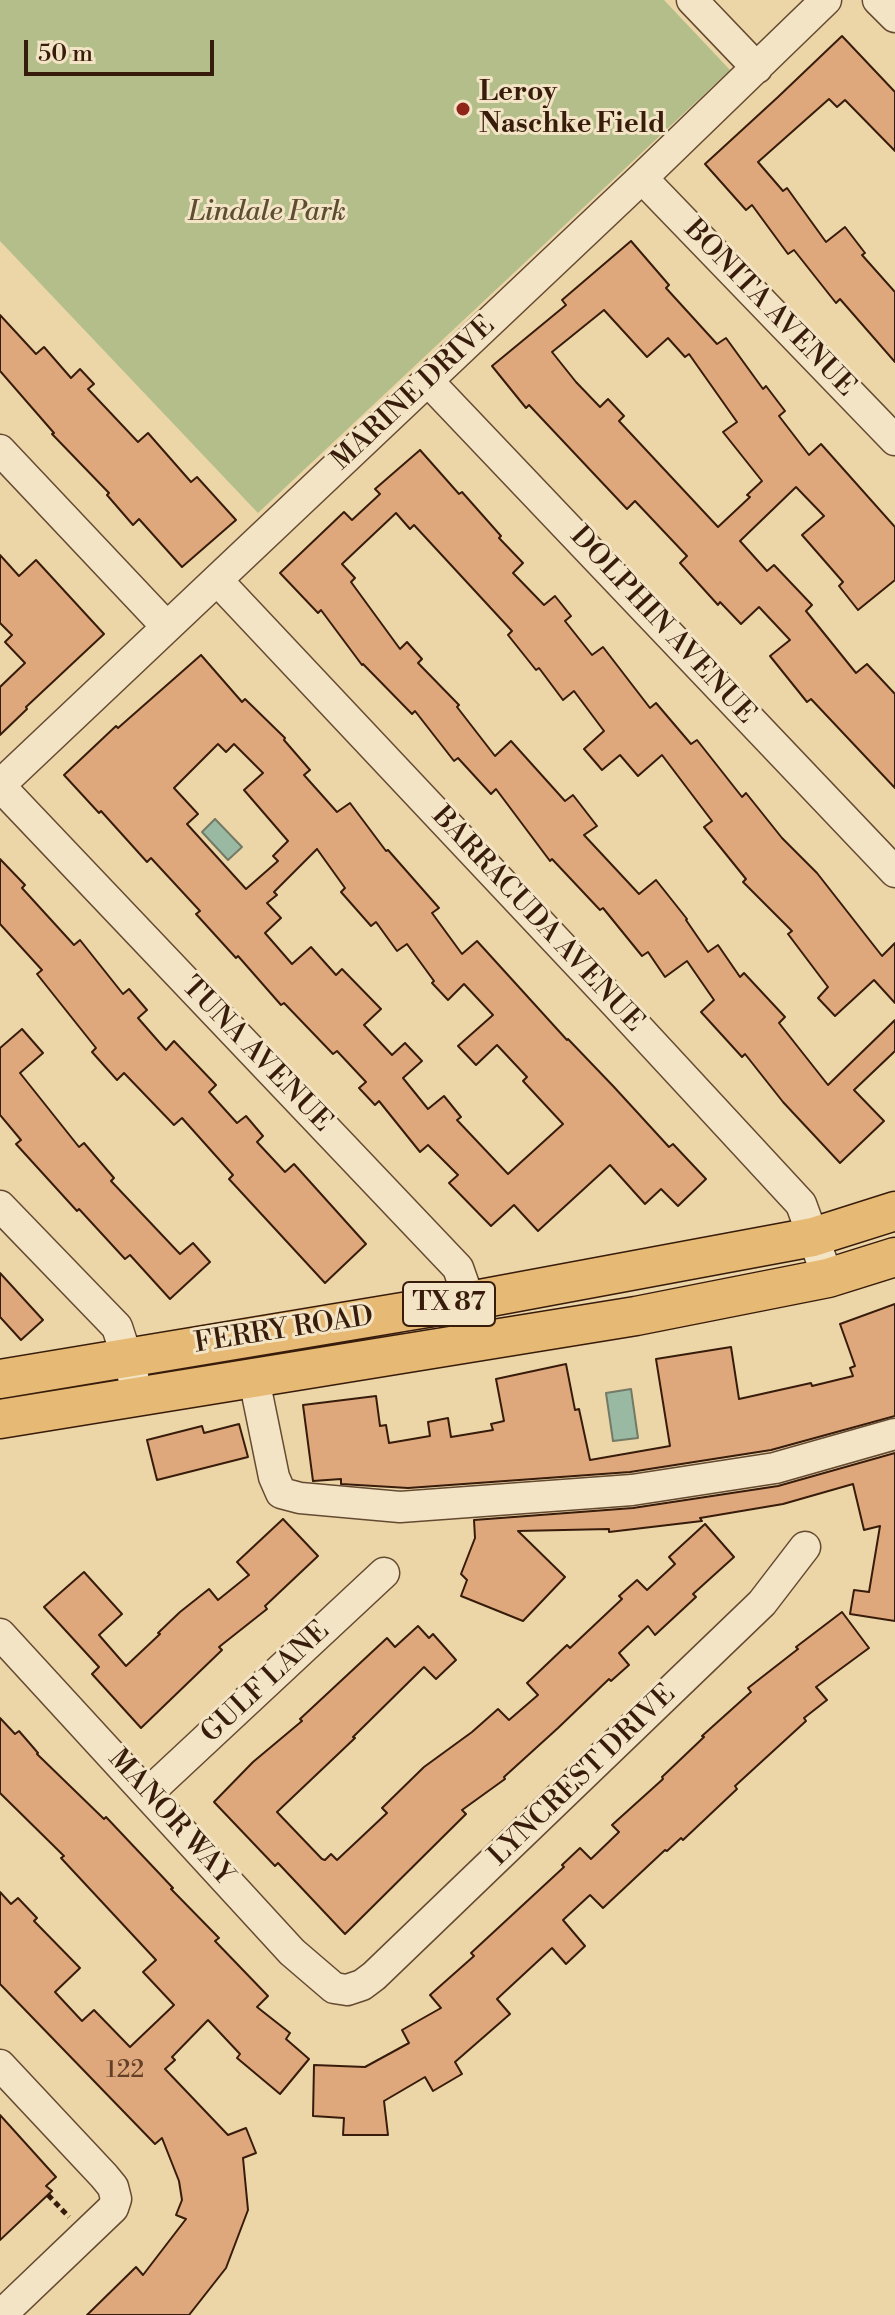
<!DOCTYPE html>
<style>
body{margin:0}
#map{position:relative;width:895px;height:2315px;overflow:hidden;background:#ecd5a7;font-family:"Libre Bodoni",serif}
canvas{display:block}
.scale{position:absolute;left:24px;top:40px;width:190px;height:36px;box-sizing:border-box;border:4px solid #381c0b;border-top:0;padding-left:10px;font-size:24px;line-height:28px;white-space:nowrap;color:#381c0b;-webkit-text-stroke:6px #f3e4c6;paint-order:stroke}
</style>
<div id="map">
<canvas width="895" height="2315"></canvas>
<div class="scale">50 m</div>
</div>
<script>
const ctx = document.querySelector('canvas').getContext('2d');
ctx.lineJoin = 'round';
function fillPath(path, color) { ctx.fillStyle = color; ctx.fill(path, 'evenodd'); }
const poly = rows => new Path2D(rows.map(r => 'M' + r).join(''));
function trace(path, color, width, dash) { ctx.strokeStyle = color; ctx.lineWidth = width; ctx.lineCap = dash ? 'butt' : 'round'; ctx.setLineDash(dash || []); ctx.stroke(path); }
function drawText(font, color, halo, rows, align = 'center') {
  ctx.font = font + ' "Libre Bodoni",serif'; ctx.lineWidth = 6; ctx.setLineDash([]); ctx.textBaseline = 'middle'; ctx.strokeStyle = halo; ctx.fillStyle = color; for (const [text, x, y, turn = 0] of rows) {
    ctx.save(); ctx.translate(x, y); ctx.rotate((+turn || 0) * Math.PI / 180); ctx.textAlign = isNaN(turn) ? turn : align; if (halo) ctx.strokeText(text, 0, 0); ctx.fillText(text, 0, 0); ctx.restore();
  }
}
fillPath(poly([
 [0,0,664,0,730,70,258,513,0,241]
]), '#b3be8b');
const water = poly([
 [215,819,242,847,228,860,202,832,215,819],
 [631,1389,638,1438,613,1441,606,1393,631,1389]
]);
fillPath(water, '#9ab9a2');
trace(water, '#737a66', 2);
const building = poly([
 [842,36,895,92,895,151,845,100,837,107,829,99,758,162,783,191,787,188,826,242,845,227,865,253,862,255,895,292,895,362,840,299,836,303,794,250,788,254,752,205,746,210,705,164,778,97,842,36],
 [631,241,669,285,666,288,717,344,726,338,763,389,766,386,785,411,779,416,809,455,821,444,895,527,895,580,858,610,839,586,843,582,802,535,824,516,796,487,740,541,767,571,774,565,812,605,806,611,856,673,867,664,895,694,895,788,811,699,807,702,770,656,790,640,759,607,741,624,720,602,718,605,680,563,687,556,635,501,627,509,529,405,526,408,492,366,566,305,562,300,631,241],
 [604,310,647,357,668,338,685,357,689,354,737,422,723,432,762,481,747,495,750,497,718,527,619,421,624,416,608,399,600,407,576,382,552,352,604,310],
 [0,315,36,354,44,347,71,378,80,369,94,384,88,389,138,442,148,433,191,482,197,477,236,520,182,567,139,519,133,525,107,495,109,493,52,434,54,433,0,371,0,315],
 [420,450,459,494,462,492,501,536,499,538,523,563,513,573,544,605,555,596,571,616,565,621,592,655,603,647,650,708,656,703,691,744,697,740,742,797,746,793,782,838,817,873,882,956,895,943,895,1003,874,980,835,1016,818,998,828,987,788,934,792,931,743,882,746,879,704,827,712,821,662,755,638,776,620,755,602,770,584,749,604,731,574,691,563,700,539,668,536,670,508,635,512,631,414,525,410,529,396,513,342,564,355,578,351,582,400,649,407,642,422,659,418,663,459,705,457,707,495,756,511,741,565,801,573,795,597,826,584,835,639,894,656,880,687,919,686,920,708,952,718,945,740,977,744,973,785,1017,779,1023,828,1085,895,1020,895,1051,854,1090,884,1121,840,1163,783,1102,745,1054,742,1057,701,1012,714,1000,687,961,665,977,648,952,642,956,603,908,600,910,552,859,550,861,496,789,491,794,458,758,454,761,415,711,412,714,363,664,362,665,321,610,318,613,280,573,344,512,352,520,380,494,375,489,420,450],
 [0,555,19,576,36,560,104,634,26,707,27,709,0,735,0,687,25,663,5,642,12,635,0,623,0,555],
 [201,655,242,702,245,699,285,738,284,740,310,770,304,775,337,812,350,803,386,851,388,850,439,908,432,913,462,954,477,941,567,1040,568,1039,614,1087,669,1147,673,1144,706,1179,678,1206,661,1189,645,1204,610,1165,538,1231,514,1205,491,1226,449,1183,458,1175,428,1145,420,1152,379,1101,375,1105,359,1088,366,1082,337,1051,333,1054,284,1003,281,1005,238,956,236,958,196,914,200,911,151,858,147,862,101,811,99,813,64,775,116,726,118,728,201,655],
 [218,744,226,752,234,744,263,773,244,790,288,841,273,856,278,861,246,889,187,824,198,814,174,788,218,744],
 [317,849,345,888,341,892,371,926,376,922,397,951,407,944,434,981,432,983,448,1000,464,984,493,1015,458,1046,476,1065,497,1045,527,1077,523,1081,563,1124,508,1174,457,1120,461,1117,444,1096,428,1109,403,1078,422,1061,405,1043,392,1055,364,1025,381,1009,342,969,336,975,311,947,292,964,265,933,281,918,267,903,277,895,274,892,317,849],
 [0,859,25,885,22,888,74,945,80,940,123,994,129,989,147,1010,138,1018,166,1050,174,1041,216,1085,209,1092,237,1123,246,1116,263,1136,257,1142,285,1172,294,1164,366,1244,325,1283,229,1179,233,1175,182,1118,174,1125,124,1073,117,1080,92,1052,96,1048,37,974,42,970,0,924,0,859],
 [22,1029,43,1053,20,1073,79,1147,84,1143,114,1178,111,1181,180,1254,193,1243,210,1262,170,1299,130,1255,125,1259,79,1209,77,1211,16,1144,21,1140,0,1115,0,1048,22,1029],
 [0,1273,43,1320,21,1340,0,1317,0,1273],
 [895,1304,895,1416,771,1450,630,1472,408,1488,341,1484,341,1479,313,1481,303,1405,376,1396,380,1426,386,1425,389,1443,430,1436,428,1422,448,1418,451,1437,493,1430,491,1424,504,1421,496,1379,566,1364,575,1410,579,1409,590,1460,670,1446,656,1359,731,1347,739,1399,811,1383,812,1386,853,1376,850,1368,855,1366,840,1324,895,1304],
 [239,1424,248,1457,157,1480,147,1440,202,1426,204,1433,239,1424],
 [895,1453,895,1621,850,1614,854,1590,869,1592,880,1526,864,1530,853,1484,783,1504,700,1518,702,1521,609,1532,609,1529,518,1531,565,1577,523,1621,461,1596,467,1580,461,1574,475,1538,474,1520,633,1508,778,1486,895,1453],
 [283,1519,318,1556,265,1606,267,1609,219,1647,222,1650,141,1728,92,1674,99,1667,44,1607,84,1572,122,1614,99,1635,126,1666,160,1634,158,1633,180,1612,209,1589,218,1600,249,1575,237,1562,283,1519],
 [705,1524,734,1557,693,1594,696,1597,655,1635,648,1626,619,1653,629,1665,611,1681,609,1679,558,1728,504,1777,505,1779,462,1810,466,1814,345,1934,278,1863,275,1866,214,1802,253,1762,302,1721,300,1719,387,1638,395,1647,418,1626,429,1638,433,1634,456,1660,436,1679,424,1667,353,1737,355,1738,277,1812,322,1859,325,1860,331,1854,337,1860,387,1813,382,1808,424,1767,472,1732,498,1709,509,1720,538,1695,527,1683,567,1645,570,1648,622,1599,619,1596,637,1580,647,1590,675,1564,669,1557,705,1524],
 [842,1612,869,1648,816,1687,827,1700,804,1718,806,1721,735,1786,737,1789,683,1840,681,1838,667,1851,665,1850,603,1908,590,1895,563,1920,585,1946,566,1964,552,1948,497,1999,510,2014,455,2062,462,2074,433,2091,425,2077,384,2101,388,2135,343,2135,344,2118,313,2116,314,2065,365,2067,409,2043,402,2030,441,2008,430,1995,474,1956,471,1953,564,1867,562,1865,580,1848,591,1859,619,1832,612,1825,663,1779,662,1777,704,1737,702,1736,751,1692,748,1688,798,1649,796,1647,842,1612],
 [0,1718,15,1734,19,1731,38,1753,37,1754,104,1819,106,1817,173,1888,171,1889,219,1938,215,1941,268,1996,257,2007,290,2033,286,2039,309,2059,280,2094,237,2058,240,2054,208,2020,172,2057,175,2060,165,2069,228,2135,246,2128,256,2153,243,2158,248,2210,226,2268,189,2315,87,2315,136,2267,143,2275,186,2219,176,2215,182,2200,179,2181,162,2138,155,2144,0,1984,0,1892,11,1904,18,1898,37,1918,34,1921,80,1968,55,1992,82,2021,94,2010,130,2047,174,2005,143,1972,156,1960,61,1858,64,1856,0,1793,0,1718],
 [0,2115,56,2177,46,2186,52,2191,0,2240,0,2115]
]);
fillPath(building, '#dea87c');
trace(building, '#381c0b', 2);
const minor = poly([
 [692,0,757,68],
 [878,0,895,17],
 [642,178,895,440],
 [428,381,895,872],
 [0,450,167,627],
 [217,580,615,1003,801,1204,828,1278],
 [0,785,642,178,826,0],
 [0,786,458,1268,484,1342],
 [0,1206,117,1327,133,1376],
 [254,1379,274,1477,281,1493,300,1498,400,1507,632,1490,775,1468,895,1434],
 [0,1634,292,1952,334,1988,347,1990,362,1985,374,1976,762,1603,805,1547],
 [147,1794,384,1573],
 [0,2065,104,2176,113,2187,116,2199,113,2208,1,2315]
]);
const major = poly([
 [0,1379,469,1301,813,1237,895,1211],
 [0,1419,636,1316,828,1278,895,1257]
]);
trace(minor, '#654a32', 33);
trace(major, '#381c0b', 41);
trace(poly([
 [48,2195,69,2217]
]), '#381c0b', 5, [6, 4]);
trace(minor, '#f3e4c6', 30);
trace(major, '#e6ba74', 38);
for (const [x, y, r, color] of [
 [463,109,8,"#8f2418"]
]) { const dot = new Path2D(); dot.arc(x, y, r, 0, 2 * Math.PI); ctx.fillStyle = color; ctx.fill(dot); trace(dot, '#f3e4c6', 3); }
drawText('24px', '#623f27', null, [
 ["122",125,2071]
]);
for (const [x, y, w] of [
 [449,1304,92]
]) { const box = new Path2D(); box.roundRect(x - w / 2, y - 22, w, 44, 6); ctx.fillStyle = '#f3e4c6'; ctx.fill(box); trace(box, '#381c0b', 2); }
drawText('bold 26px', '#381c0b', null, [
 ["TX 87",449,1304]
]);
drawText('bold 28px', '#381c0b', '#f3e4c6', [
 ["Leroy",479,93],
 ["Naschke Field",479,125]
], 'left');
drawText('italic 28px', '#5d4d31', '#f3e4c6', [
 ["Lindale Park",267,213]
]);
drawText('28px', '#381c0b', '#f3e4c6', [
 ["BONITA AVENUE",769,309,46],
 ["MARINE DRIVE",414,394,-43],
 ["DOLPHIN AVENUE",662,626,47],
 ["BARRACUDA AVENUE",537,920,47],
 ["TUNA AVENUE",256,1055,46],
 ["FERRY ROAD",284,1331,-9],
 ["GULF LANE",266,1683,-43],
 ["LYNCREST DRIVE",583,1776,-44],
 ["MANOR WAY",170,1818,48]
]);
</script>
